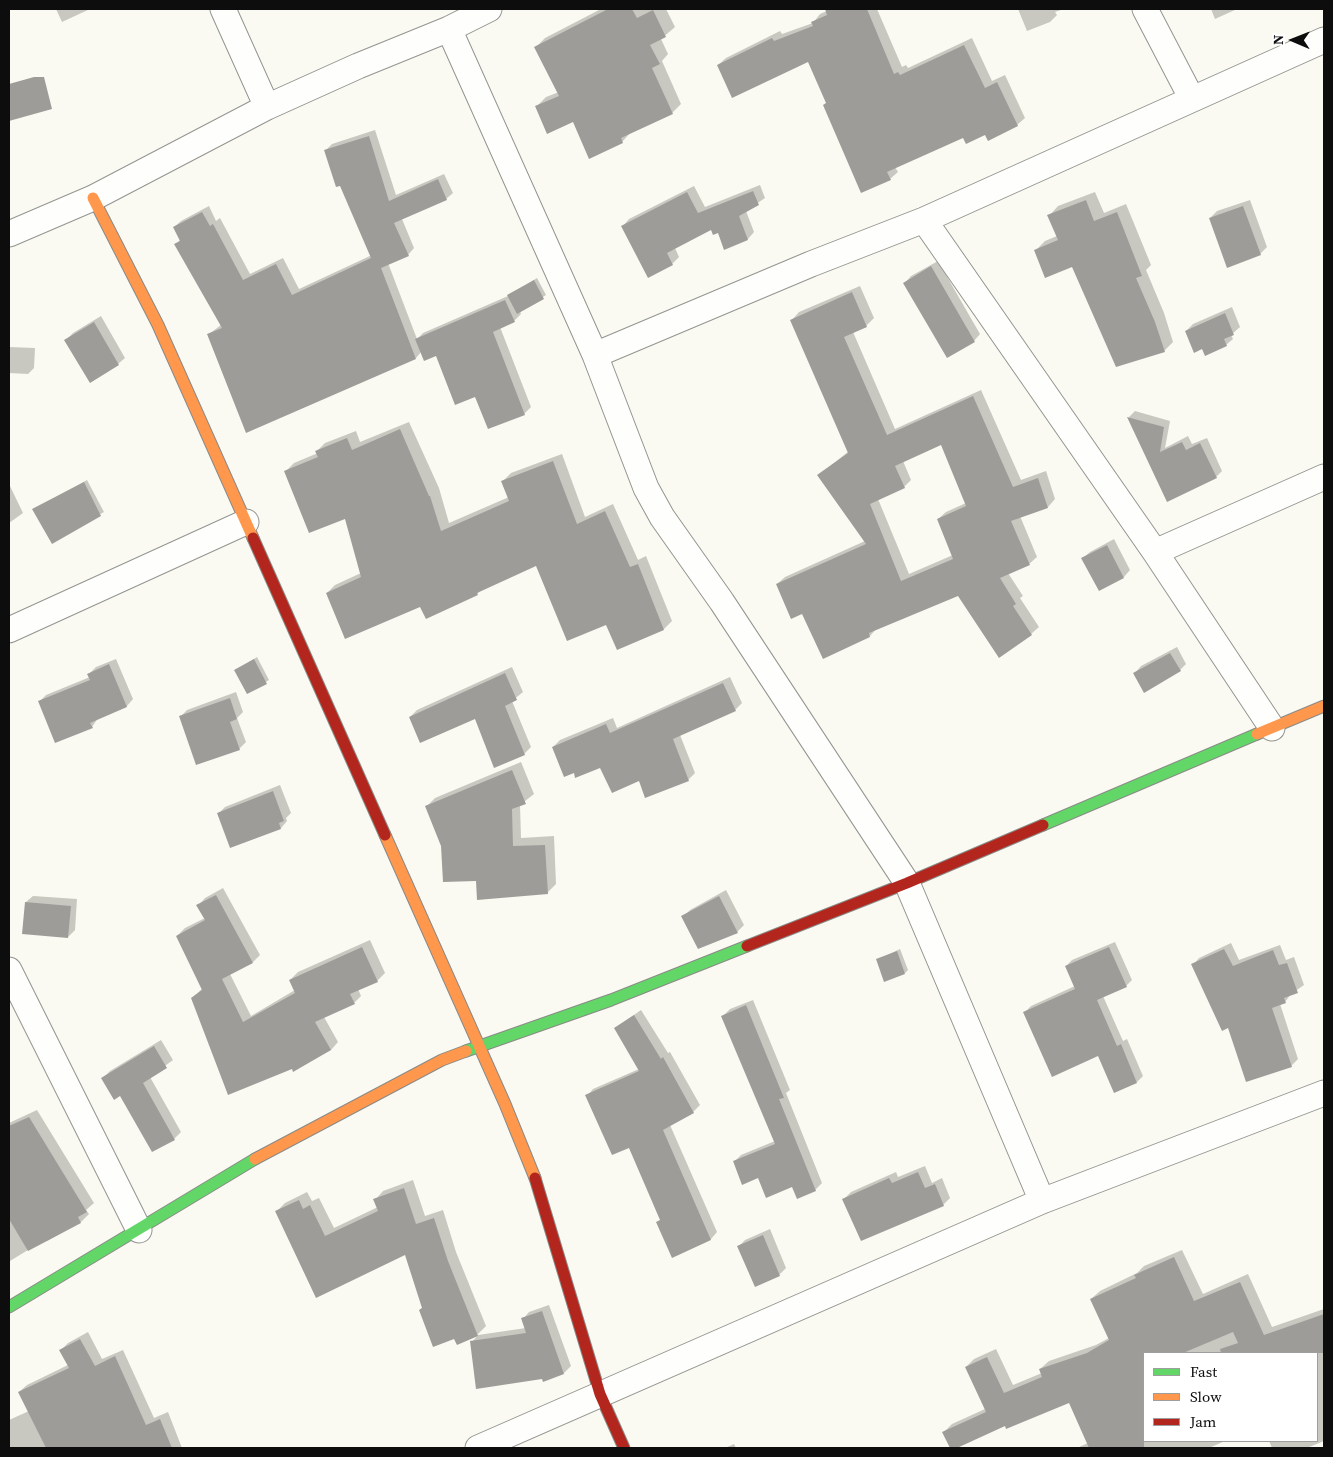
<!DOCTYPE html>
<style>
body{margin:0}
#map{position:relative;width:1333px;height:1457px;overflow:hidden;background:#fafaf2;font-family:"Source Serif 4",serif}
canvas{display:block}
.frame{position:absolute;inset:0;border:10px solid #0d0d0d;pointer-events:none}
.legend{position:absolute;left:1143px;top:1352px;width:175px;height:90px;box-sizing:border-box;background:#fff;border:1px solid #9e9e9e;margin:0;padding:6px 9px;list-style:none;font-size:15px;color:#0d0d0d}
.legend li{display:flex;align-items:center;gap:10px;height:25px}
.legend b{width:25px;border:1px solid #9e9e9e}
.north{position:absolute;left:1268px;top:15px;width:50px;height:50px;-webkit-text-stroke:4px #fff;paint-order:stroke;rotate:271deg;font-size:14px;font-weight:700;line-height:20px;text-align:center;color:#0d0d0d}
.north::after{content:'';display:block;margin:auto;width:18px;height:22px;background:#0d0d0d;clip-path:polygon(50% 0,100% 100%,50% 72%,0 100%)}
</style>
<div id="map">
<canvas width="1333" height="1457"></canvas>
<div class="frame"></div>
<ul class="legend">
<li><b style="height:6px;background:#63d668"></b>Fast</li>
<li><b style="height:6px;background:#ff974d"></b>Slow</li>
<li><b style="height:6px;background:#b3261e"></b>Jam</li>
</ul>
<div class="north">N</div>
</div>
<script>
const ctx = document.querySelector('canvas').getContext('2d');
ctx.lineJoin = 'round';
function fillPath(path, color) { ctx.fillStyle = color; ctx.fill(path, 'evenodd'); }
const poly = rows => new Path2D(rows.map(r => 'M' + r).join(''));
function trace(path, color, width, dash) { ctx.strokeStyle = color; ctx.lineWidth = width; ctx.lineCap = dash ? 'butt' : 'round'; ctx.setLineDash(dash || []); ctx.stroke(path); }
fillPath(poly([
 [56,9,90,9,62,22],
 [601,9,666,9,675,27,661,39,668,54,662,61,681,104,672,113,631,132,622,142,537,106,546,97,559,92,536,47,545,38],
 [826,9,877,9,902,67,906,65,908,68,972,38,992,81,1005,75,1025,118,1017,125,964,136,895,167,898,172,890,179,827,103,809,60,718,65,726,58,780,31,782,34,813,23,820,14,827,11],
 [1018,9,1064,9,1055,12,1057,15,1050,22,1027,31],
 [1211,9,1237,9,1215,19],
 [375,130,396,195,444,174,453,193,446,199,402,219,414,248,408,255,388,263,417,339,423,333,508,296,537,278,546,295,520,311,521,314,514,321,500,327,531,407,524,414,476,395,437,354,421,352,416,358,209,334,221,325,176,244,181,239,174,227,181,221,209,206,216,221,220,218,250,274,283,258,299,289,372,255,325,151,332,144],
 [760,185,765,198,746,211,754,232,748,239,725,248,719,232,712,229,675,248,679,257,672,264,623,226,629,219,694,186,705,207],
 [1095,192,1104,213,1126,204,1151,265,1146,270,1164,313,1173,342,1164,351,1073,266,1036,250,1045,241,1057,236,1049,216,1058,206],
 [1250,200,1267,247,1260,254,1210,218,1217,211],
 [938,261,980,334,974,341,905,283,911,276],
 [860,286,874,318,866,326,853,332,895,429,981,390,1021,480,1046,471,1055,499,1048,507,1020,516,1037,557,1029,564,1008,573,1023,596,1020,598,1039,627,1031,634,959,594,877,628,870,636,803,612,777,584,785,577,865,541,819,475,849,451,792,320,799,312],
 [942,443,966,503,946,512,938,519,953,555,909,574,878,499,904,487,911,480,903,461],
 [1232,307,1240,327,1231,335,1233,339,1226,345,1203,347,1186,331,1193,324],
 [101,316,125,358,118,364,66,340,73,333],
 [9,347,35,348,34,368,28,374,9,373],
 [1135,411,1170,421,1165,448,1188,436,1192,444,1207,438,1222,471,1216,477,1168,500,1129,417],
 [409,422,439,488,449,523,509,497,503,481,511,473,562,454,585,517,613,504,638,560,646,556,672,621,664,629,618,648,607,623,536,565,483,588,477,594,421,606,327,593,335,585,361,573,346,517,286,471,294,463,318,453,317,451,325,443,356,431,360,442],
 [87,480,104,512,52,542,34,509],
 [9,484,23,513,9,523],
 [1114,539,1130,570,1124,577,1100,589,1083,558,1090,552],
 [1177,647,1186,664,1180,670,1135,673,1141,666],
 [257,657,269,680,248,693,236,670],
 [116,659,133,699,127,706,98,718,92,727,40,701,46,695,90,677,89,674,96,667],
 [512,667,523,692,512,701,531,747,524,754,475,717,410,717,417,710],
 [730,677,742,703,735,710,680,735,695,773,688,780,639,780,601,766,574,771,553,747,560,740,613,718,617,728],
 [236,692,243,712,237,718,246,742,239,749,180,717,187,710],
 [521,762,534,794,520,805,521,838,554,836,556,884,547,893,443,846,426,807,435,798],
 [280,785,291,813,286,818,287,821,281,828,231,847,218,814,225,807],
 [223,888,260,955,253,962,230,974,251,1016,295,990,290,980,298,972,370,940,385,973,377,981,358,989,361,996,354,1003,324,1017,338,1042,331,1050,294,1070,192,998,203,988,177,936,185,928,205,918,198,906,205,898],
 [726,890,744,925,737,932,683,917,690,910],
 [33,896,77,899,75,930,68,937,26,902],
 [1115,942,1132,980,1126,986,1103,996,1123,1041,1127,1039,1143,1076,1137,1082,1115,1091,1099,1054,1025,1012,1031,1006,1075,986,1066,966,1072,960],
 [1231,943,1239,960,1280,945,1286,960,1294,957,1304,985,1291,994,1285,1002,1280,1004,1298,1059,1291,1066,1229,1026,1193,965,1199,958],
 [900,949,908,970,905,973,877,960],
 [753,1000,790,1090,786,1093,822,1183,815,1190,758,1177,734,1162,741,1155,775,1141,723,1016,730,1009],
 [641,1010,668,1053,670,1052,700,1105,693,1112,670,1125,717,1232,711,1239,672,1256,661,1219,629,1146,587,1096,593,1089,639,1069,615,1028],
 [161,1040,173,1060,150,1077,181,1132,174,1139,153,1151,121,1094,103,1078,110,1071],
 [37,1110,94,1203,86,1210,89,1214,81,1222,47,1241,46,1239,10,1261,9,1277,9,1123],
 [925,1166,932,1183,942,1178,950,1198,943,1205,844,1199,851,1192,896,1172,898,1177],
 [413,1180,425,1216,443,1210,456,1252,486,1326,477,1335,455,1337,420,1310,423,1307,406,1253,317,1296,276,1212,285,1203,307,1192,312,1201,319,1198,334,1228,378,1207,375,1200,383,1191],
 [770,1229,786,1268,779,1275,738,1247,745,1240],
 [1182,1250,1203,1294,1248,1274,1272,1327,1324,1309,1324,1441,1307,1448,1272,1448,1269,1441,1317,1441,1317,1353,1144,1353,1144,1441,1225,1441,1209,1448,1077,1448,1088,1443,1070,1401,1005,1425,951,1448,944,1432,952,1424,985,1409,966,1367,974,1359,996,1349,1013,1385,1042,1373,1040,1369,1049,1361,1096,1345,1109,1338,1091,1299,1100,1291,1137,1273,1144,1266],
 [549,1305,571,1366,564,1373,544,1380,472,1342,478,1335,526,1328,523,1319,529,1312],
 [88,1332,102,1359,123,1350,154,1418,168,1412,182,1448,9,1448,9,1420,29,1411,19,1392,27,1385,68,1365,61,1350,68,1343],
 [734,1444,736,1448,725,1448]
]), '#0003');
fillPath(poly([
 [608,9,632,9,637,18,653,10,666,37,650,45,660,64,652,68,673,114,621,138,623,143,589,159,573,122,547,134,535,106,559,96,534,47],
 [825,9,867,9,894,74,898,72,900,75,964,45,985,88,997,82,1018,126,988,141,985,135,966,144,963,138,887,172,891,180,861,193,823,105,826,103,808,62,732,98,717,65,772,38,774,41,813,26,811,22,827,15],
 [34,77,44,77,52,109,9,121,9,84],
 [369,136,389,201,438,179,447,200,394,223,409,256,381,268,416,359,246,433,207,334,222,328,174,244,180,241,173,227,202,212,210,226,213,224,243,280,276,264,292,295,371,258,340,186,336,187,324,150],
 [753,191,759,205,739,216,748,240,724,250,718,233,713,235,711,230,667,253,673,265,648,278,621,226,687,192,698,213],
 [1086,200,1094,221,1117,212,1142,276,1136,278,1155,322,1165,352,1116,367,1072,267,1045,278,1034,250,1058,240,1047,215],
 [1243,206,1261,255,1227,268,1209,218],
 [931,266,975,342,947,358,903,283],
 [534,280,544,299,517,314,507,295],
 [852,292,867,327,844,337,887,435,973,396,1013,487,1038,478,1048,508,1011,521,1030,565,1000,578,1016,604,1013,606,1032,635,999,658,958,596,869,633,870,637,823,659,802,614,791,619,776,584,866,544,817,475,848,453,790,320],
 [941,445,966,506,937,519,953,559,901,581,870,504,905,488,895,466],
 [505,300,515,322,493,332,525,415,488,429,475,397,455,405,436,356,424,361,415,339],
 [1225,313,1234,335,1224,339,1227,346,1205,356,1202,349,1194,353,1185,331],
 [94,322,119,365,90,383,64,340],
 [1127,417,1164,427,1160,452,1182,442,1186,450,1200,443,1217,478,1167,502],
 [400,429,429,496,430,496,441,531,509,501,501,481,553,461,577,524,605,511,630,567,638,564,664,630,617,650,606,625,567,641,536,566,477,593,478,595,426,619,420,607,345,639,326,593,361,577,345,519,309,533,284,471,318,457,315,451,347,438,352,450],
 [84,482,101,516,52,544,32,509],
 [1107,545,1124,578,1099,591,1081,558],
 [1170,653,1181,671,1144,693,1133,673],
 [254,659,267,684,247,694,234,670],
 [109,664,127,707,90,723,93,728,55,743,38,701,90,680,87,674],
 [505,673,517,700,505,706,525,755,494,768,475,719,420,743,409,717],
 [723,683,736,711,673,739,689,781,645,798,639,781,612,793,600,768,575,778,574,773,564,777,552,747,606,724,610,733],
 [230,698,237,719,230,722,240,750,196,765,179,716],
 [512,770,526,804,512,809,513,846,545,845,548,894,477,900,476,881,443,882,441,846,425,806],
 [273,791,284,821,279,823,281,829,230,848,217,813],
 [216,895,253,963,222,979,243,1022,295,993,289,980,362,947,378,982,350,994,355,1004,315,1022,331,1050,293,1072,292,1069,228,1095,191,998,202,990,176,936,205,920,196,905],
 [719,896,738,933,698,949,681,916],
 [25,902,71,906,68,938,22,934],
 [1109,947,1127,987,1097,1000,1117,1046,1121,1044,1137,1083,1114,1093,1098,1056,1052,1077,1023,1012,1075,989,1065,966],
 [1224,949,1233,966,1273,950,1279,965,1287,963,1298,993,1284,998,1286,1003,1272,1008,1292,1067,1246,1082,1228,1028,1222,1031,1191,964],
 [897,951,905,974,884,982,876,959],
 [746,1005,784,1098,779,1099,816,1191,797,1199,792,1187,766,1198,758,1178,742,1185,733,1161,775,1144,721,1016],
 [634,1015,661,1059,663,1057,694,1113,663,1130,711,1240,672,1258,656,1222,660,1220,629,1148,612,1155,585,1095,639,1071,614,1028],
 [154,1046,167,1068,143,1083,175,1140,152,1152,120,1096,114,1100,101,1078],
 [29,1117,87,1212,78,1217,81,1223,28,1251,9,1219,9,1126],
 [918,1172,925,1188,935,1184,944,1206,861,1241,842,1199,889,1178,892,1183],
 [404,1188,416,1224,434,1218,448,1261,478,1336,457,1345,454,1339,433,1347,419,1310,422,1308,405,1255,316,1298,275,1211,299,1200,303,1209,310,1205,325,1236,378,1211,373,1199],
 [763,1235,780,1276,755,1287,737,1246],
 [1174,1257,1194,1301,1240,1282,1264,1335,1324,1314,1324,1353,1221,1353,1220,1349,1238,1343,1233,1332,1183,1353,1144,1353,1144,1448,1089,1448,1069,1403,1006,1429,1005,1426,957,1448,950,1448,942,1432,986,1412,965,1367,987,1357,1004,1393,1042,1377,1039,1369,1087,1353,1109,1340,1090,1299,1136,1278,1134,1275],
 [542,1311,564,1374,543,1382,542,1379,476,1389,470,1341,526,1333,521,1318],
 [80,1339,95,1366,115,1356,146,1425,160,1419,172,1448,46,1448,18,1392,69,1368,59,1350]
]), '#9e9c98');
const street = poly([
 [223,9,267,107],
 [1145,9,1192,99],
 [449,29,595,355,646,488,662,517,722,602,907,883,1042,1201],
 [924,220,1155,552,1272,728],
 [9,234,93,198,267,107,358,66,449,29,489,9],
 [595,355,811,264,924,220,1324,40],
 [1155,552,1324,477],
 [9,630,246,522],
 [9,970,139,1230],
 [478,1448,1042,1201,1324,1093]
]);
const fast = poly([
 [1043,825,1257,734],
 [466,1051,611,1000,747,946],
 [9,1307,255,1159]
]);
const slow = poly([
 [93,198,158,325,253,538],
 [1257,734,1324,706],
 [385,835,505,1104,535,1178],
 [255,1159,442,1060,466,1051]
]);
const jam = poly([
 [253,538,385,835],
 [747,946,907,883,1043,825],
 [535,1178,600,1394,624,1448]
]);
trace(street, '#949490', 27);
trace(fast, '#8a8a87', 13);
trace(slow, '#8a8a87', 13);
trace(jam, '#8a8a87', 13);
trace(street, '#fefefd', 25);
trace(fast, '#63d668', 11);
trace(slow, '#ff974d', 11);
trace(jam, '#b3261e', 11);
</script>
